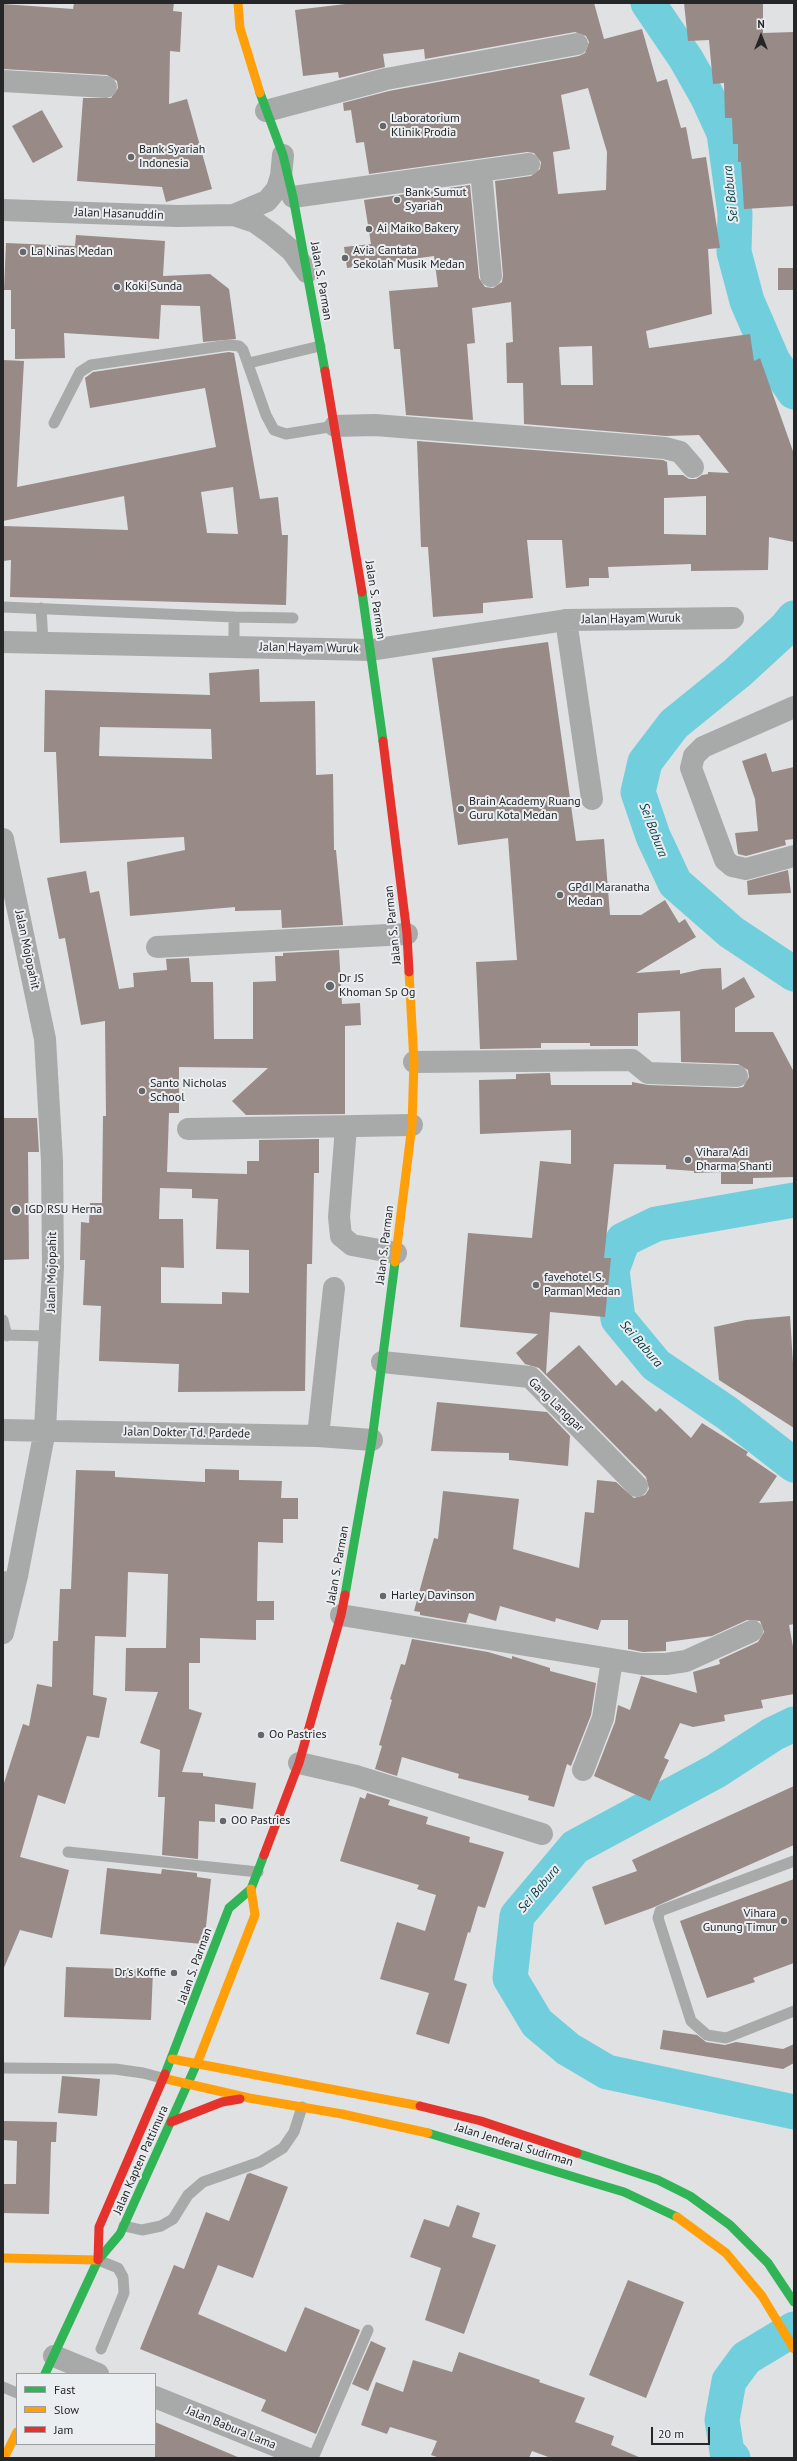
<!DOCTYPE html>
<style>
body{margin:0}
#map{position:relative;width:797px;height:2461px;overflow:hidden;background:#dfe1e3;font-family:"PT Sans",sans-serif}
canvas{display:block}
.frame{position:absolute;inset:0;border:4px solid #252628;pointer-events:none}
.legend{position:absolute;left:16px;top:2373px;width:140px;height:72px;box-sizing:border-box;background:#ebeef1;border:1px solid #9c9ea1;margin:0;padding:5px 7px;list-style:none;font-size:12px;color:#252628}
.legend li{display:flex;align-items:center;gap:8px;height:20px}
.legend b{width:20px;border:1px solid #9c9ea1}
.north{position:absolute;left:741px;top:16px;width:40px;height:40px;-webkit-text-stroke:3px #ebeef1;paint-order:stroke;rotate:0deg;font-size:11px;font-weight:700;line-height:16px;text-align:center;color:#252628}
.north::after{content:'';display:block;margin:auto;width:14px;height:18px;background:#252628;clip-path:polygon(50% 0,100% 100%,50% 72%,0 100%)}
.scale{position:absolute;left:651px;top:2427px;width:59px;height:18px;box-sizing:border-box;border:2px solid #252628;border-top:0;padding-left:5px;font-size:12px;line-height:14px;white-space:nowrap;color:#252628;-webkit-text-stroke:3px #ebeef1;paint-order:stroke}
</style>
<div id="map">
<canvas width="797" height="2461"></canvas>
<div class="frame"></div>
<ul class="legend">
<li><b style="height:5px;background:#30b455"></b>Fast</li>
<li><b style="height:5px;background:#ff9f0a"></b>Slow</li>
<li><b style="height:5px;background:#e5322d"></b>Jam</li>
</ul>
<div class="north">N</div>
<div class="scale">20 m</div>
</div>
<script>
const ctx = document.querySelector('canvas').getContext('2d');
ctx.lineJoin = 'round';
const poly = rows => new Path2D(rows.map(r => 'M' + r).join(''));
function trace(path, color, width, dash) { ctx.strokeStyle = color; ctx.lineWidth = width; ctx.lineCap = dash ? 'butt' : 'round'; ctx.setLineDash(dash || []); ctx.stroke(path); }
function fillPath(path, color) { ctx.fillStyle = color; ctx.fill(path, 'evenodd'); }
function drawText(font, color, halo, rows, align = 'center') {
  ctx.font = font + ' "PT Sans",sans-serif'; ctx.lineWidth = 4; ctx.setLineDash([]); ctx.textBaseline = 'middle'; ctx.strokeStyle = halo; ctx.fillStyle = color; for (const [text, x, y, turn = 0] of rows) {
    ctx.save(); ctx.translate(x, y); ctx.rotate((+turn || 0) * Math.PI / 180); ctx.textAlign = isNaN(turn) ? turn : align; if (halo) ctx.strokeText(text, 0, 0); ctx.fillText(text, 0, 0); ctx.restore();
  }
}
trace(poly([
 [648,3,686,59,707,96,724,133,735,214,734,252,747,301,773,361,794,392],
 [794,618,786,628,737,673,674,724,645,762,638,792,653,836,675,883,731,932,794,974],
 [794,1200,656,1224,623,1240,612,1270,618,1319,656,1365,727,1413,794,1465],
 [794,1724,773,1734,716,1771,575,1847,517,1916,510,1978,537,2023,568,2049,607,2072,794,2112],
 [733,2458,727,2452,722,2420,729,2381,746,2358,794,2329]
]), '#71cfdd', 35);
fillPath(poly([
 [74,3,174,3,173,11,182,12,180,52,170,51,169,104,187,99,212,189,166,202,162,187,77,181,83,98,111,98,118,88,117,81,107,75,3,69,3,4,73,9],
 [354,3,594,3,604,39,642,29,657,82,667,79,681,128,686,127,692,159,706,157,720,248,708,249,712,314,646,331,649,348,750,334,754,361,760,358,794,454,794,542,769,537,768,570,691,571,691,564,608,567,609,578,589,578,589,586,566,588,562,540,527,540,533,598,483,603,483,613,433,617,428,547,421,547,417,441,663,460,667,462,668,475,683,475,689,479,696,479,702,475,708,474,708,472,729,473,699,435,666,436,524,424,523,383,507,383,506,343,513,342,511,302,472,308,475,343,467,344,473,420,406,415,400,349,394,349,389,291,438,287,434,256,347,268,344,247,371,244,364,200,470,185,479,278,485,287,493,288,502,282,503,275,495,181,531,176,540,169,541,162,534,153,527,152,369,174,364,142,356,143,351,110,344,111,343,103,389,91,579,56,585,53,589,42,586,36,575,32,425,59,424,49,383,54,385,67,339,78,338,72,303,76,295,10],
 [588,88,607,152,606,190,558,194,553,152,570,149,561,95],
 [592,346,593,385,561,385,559,347],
 [706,496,706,535,664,534,664,498],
 [684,3,763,3,763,33,794,32,794,206,744,209,741,162,738,162,738,144,733,144,732,118,725,118,724,83,713,84,709,40,688,41],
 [42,110,63,147,33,163,12,126],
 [76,235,165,241,163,276,210,274,229,289,236,339,203,342,200,306,161,305,159,339,64,333,65,358,15,359,15,329,11,329,11,290,4,290,6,243,75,246],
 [778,268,794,268,794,290,778,290],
 [229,352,234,353,260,499,278,497,282,535,288,535,286,605,10,597,11,560,3,561,3,526,128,530,124,496,3,521,3,360,24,361,17,487,216,447,205,388,90,408,85,378,93,372],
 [233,487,238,534,207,533,201,492],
 [548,642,576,841,604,839,610,915,641,915,665,900,679,923,685,919,696,937,636,973,680,970,680,974,702,969,721,968,722,990,744,977,755,997,735,1008,735,1032,773,1032,794,1072,794,1177,753,1178,753,1184,721,1184,721,1172,694,1173,694,1171,666,1169,666,1165,614,1164,604,1258,611,1258,605,1317,550,1312,546,1374,579,1345,616,1386,622,1380,656,1412,660,1408,691,1438,702,1423,748,1452,746,1455,777,1476,759,1503,794,1501,794,1624,789,1625,794,1652,794,1694,761,1700,763,1708,724,1715,725,1721,693,1727,680,1723,664,1758,669,1760,650,1801,594,1776,615,1722,618,1705,630,1710,641,1676,697,1693,693,1672,720,1664,719,1660,758,1642,764,1632,760,1621,747,1620,712,1636,666,1642,666,1651,643,1652,628,1649,628,1620,601,1620,598,1630,556,1618,555,1622,500,1606,496,1621,469,1613,466,1623,420,1615,420,1612,414,1611,434,1538,438,1539,443,1491,519,1499,513,1549,579,1568,585,1512,594,1513,597,1480,616,1482,634,1498,645,1495,649,1489,646,1477,539,1368,525,1364,516,1353,538,1334,460,1327,468,1233,532,1238,540,1161,571,1164,571,1130,480,1134,479,1080,516,1079,516,1074,550,1073,551,1085,632,1085,632,1082,648,1085,737,1088,743,1087,749,1077,748,1070,738,1064,681,1062,680,1011,638,1013,638,1046,590,1046,590,1043,541,1043,541,1048,480,1049,476,962,517,960,508,838,458,845,432,658],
 [259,669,260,702,315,701,316,775,333,774,334,850,336,850,343,925,282,928,281,910,235,911,235,907,130,916,127,862,185,850,184,837,60,843,56,752,44,752,45,690,210,695,209,673],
 [100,727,211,729,212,759,99,756],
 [766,753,772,772,794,767,794,839,785,840,786,845,746,856,738,854,735,833,758,831,755,799,742,761],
 [788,870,791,893,748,895,747,881],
 [86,871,90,893,99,891,119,989,134,987,133,973,167,970,166,959,189,958,191,982,213,982,214,1039,253,1039,253,982,276,981,275,956,283,956,283,953,339,950,342,1004,360,1003,361,1025,345,1026,345,1114,246,1115,232,1101,268,1068,179,1067,179,1113,169,1113,167,1172,247,1174,247,1161,259,1161,259,1140,319,1139,319,1173,314,1173,312,1264,307,1264,305,1391,178,1392,179,1364,99,1361,101,1306,83,1305,85,1260,80,1260,81,1222,89,1223,90,1203,102,1203,103,1116,106,1116,105,1021,81,1025,65,938,59,939,47,878],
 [160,1188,192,1189,192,1198,218,1199,216,1249,249,1250,249,1293,222,1292,222,1304,161,1303,161,1267,184,1268,183,1219,159,1219],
 [3,1118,37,1118,39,1152,28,1152,29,1259,3,1260],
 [790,1316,794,1379,794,1428,719,1380,714,1327,746,1320],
 [437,1402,547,1412,570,1436,568,1466,509,1460,509,1453,431,1451],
 [205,1469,239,1470,239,1480,282,1481,281,1498,298,1498,298,1519,283,1519,283,1543,258,1542,257,1601,274,1601,274,1620,256,1620,256,1640,200,1638,200,1663,189,1663,189,1709,202,1713,182,1772,203,1773,203,1776,256,1783,253,1809,215,1804,215,1822,199,1821,198,1859,162,1855,165,1797,158,1797,160,1750,140,1743,158,1692,125,1691,126,1648,166,1648,168,1574,128,1572,126,1637,95,1636,93,1695,107,1698,99,1738,87,1736,65,1804,38,1795,20,1857,69,1870,52,1938,20,1930,3,1970,3,1786,23,1724,29,1726,37,1684,52,1687,53,1641,58,1641,60,1589,71,1589,76,1470,115,1471,115,1477,205,1482],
 [412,1639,488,1652,512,1659,512,1656,550,1668,550,1671,596,1683,591,1715,571,1766,567,1764,554,1807,528,1800,529,1796,458,1778,459,1774,402,1757,397,1776,375,1769,382,1746,379,1745,392,1700,390,1699,401,1664,405,1665],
 [794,1786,794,1845,652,1908,605,1925,592,1887,637,1871,632,1860],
 [367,1793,390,1800,388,1805,428,1817,426,1824,470,1837,469,1842,504,1852,485,1908,478,1906,470,1933,468,1932,454,1980,467,1984,449,2044,416,2034,429,1993,380,1979,397,1922,425,1931,436,1895,417,1889,419,1885,340,1861,360,1797,365,1799],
 [107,1868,161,1874,162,1869,197,1873,197,1877,211,1879,205,1936,202,1944,100,1934],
 [794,1879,794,1963,753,1978,755,1982,707,1998,680,1921],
 [66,1967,153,1970,151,2020,64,2017],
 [663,2030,697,2035,706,2042,725,2045,736,2042,783,2049,794,2044,794,2063,783,2069,660,2049],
 [62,2076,100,2079,97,2116,58,2113],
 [3,2121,57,2122,56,2142,51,2142,49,2214,3,2213,3,2184,16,2184,17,2141,3,2140],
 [250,2173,288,2187,253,2278,218,2265,198,2314,286,2352,305,2307,360,2330,316,2434,261,2411,266,2400,140,2349,174,2265,184,2269,206,2212,229,2221,247,2174],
 [457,2205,480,2213,472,2237,496,2245,464,2334,425,2320,441,2268,410,2257,424,2219,449,2227],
 [628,2280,684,2302,646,2398,589,2375],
 [371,2341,386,2348,368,2391,352,2384],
 [459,2352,540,2380,539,2382,585,2398,575,2422,614,2436,611,2445,641,2458,551,2458,532,2451,529,2458,440,2458,431,2455,437,2441,390,2427,387,2434,361,2425,376,2382,403,2392,413,2360,452,2372],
 [155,2422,240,2458,155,2458]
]), '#988a87');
trace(poly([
 [249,363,320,346],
 [54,423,80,372,91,365,229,345,239,346,243,350,266,415,274,430,286,434,335,426],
 [3,607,234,617,234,646],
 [41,608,43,642],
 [234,617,293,618],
 [3,1320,7,1336],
 [3,1335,50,1336],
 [3,1577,17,1576],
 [68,1852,258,1872],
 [794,1861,660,1911,658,1918,691,2021,707,2035,726,2038,794,2011],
 [3,2068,115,2069,143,2073,162,2078],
 [124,2226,142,2230,161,2226,173,2219,188,2195,203,2182,260,2162,283,2148,294,2132,302,2107],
 [98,2260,118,2268,123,2277,124,2293,101,2349],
 [3,2387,17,2393],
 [313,2458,368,2330]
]), '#a8aaaa', 11);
trace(poly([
 [3,81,106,87],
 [266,111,386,79,577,44],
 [481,171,491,276],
 [293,197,529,164],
 [3,210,177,216,234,215,267,201,277,189,281,176,283,155],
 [234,215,255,222,273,235,292,251,307,272],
 [335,426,375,425,665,448,680,452,693,467],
 [566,620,592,799],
 [3,642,371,650,566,620,733,618],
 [794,707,703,747,694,756,691,768,725,860,732,866,746,869,794,856],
 [3,839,45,1039,52,1161,53,1267,45,1430,17,1576,3,1633],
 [157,947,407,934],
 [414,1062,632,1060,648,1073,737,1076],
 [346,1127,339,1217,341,1236,352,1245,396,1253],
 [188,1129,412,1125],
 [382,1362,530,1377,637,1486],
 [3,1430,318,1436,372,1440],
 [318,1436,334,1288],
 [341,1615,642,1664,666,1664,686,1661,752,1631],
 [299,1763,356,1776,542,1834],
 [583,1770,603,1718,612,1660],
 [54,2356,98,2374],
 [155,2397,306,2458]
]), '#a8aaaa', 22);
trace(poly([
 [260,93,283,155,293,197,325,371],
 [362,592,383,741],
 [345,1595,372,1440,395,1262],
 [165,2074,229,1908,251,1889,264,1855],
 [428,2133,624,2192,677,2217],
 [577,2153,658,2180,690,2196,730,2225,768,2263,794,2302],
 [45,2374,98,2260,120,2234,198,2061]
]), '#30b455', 9);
trace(poly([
 [238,3,240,28,260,93],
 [395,1262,412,1125,414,1062,409,972],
 [172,2059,420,2106],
 [198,2061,255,1915,251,1889],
 [162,2078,249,2098,342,2114,428,2133],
 [677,2217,726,2253,762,2296,794,2349],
 [3,2258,98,2260],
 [4,2458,17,2432]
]), '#ff9f0a', 9);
trace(poly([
 [325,371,362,592],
 [383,741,407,934,409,972],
 [264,1855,299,1763,341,1615,345,1595],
 [420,2106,481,2121,577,2153],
 [171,2122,222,2102,240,2099],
 [98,2260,99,2227,165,2074]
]), '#e5322d', 9);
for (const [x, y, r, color] of [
 [383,126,4,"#666769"],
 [131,157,4,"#666769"],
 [397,200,4,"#666769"],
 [369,229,4,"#666769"],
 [23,252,4,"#666769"],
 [345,258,4,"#666769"],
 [117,287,4,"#666769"],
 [461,809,4,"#666769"],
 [560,895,4,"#666769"],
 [330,986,5,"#666769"],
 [142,1091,4,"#666769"],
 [688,1160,4,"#666769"],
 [16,1210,5,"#666769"],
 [536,1285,4,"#666769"],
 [383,1596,4,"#666769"],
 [261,1735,4,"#666769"],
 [223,1821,4,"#666769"],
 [784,1921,4,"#666769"],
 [174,1973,4,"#666769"]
]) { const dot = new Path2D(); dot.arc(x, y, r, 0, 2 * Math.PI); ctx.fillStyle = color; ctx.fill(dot); trace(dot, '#ebeef1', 1.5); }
drawText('12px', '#252628', '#ebeef1', [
 ["Laboratorium",391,119],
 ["Klinik Prodia",391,133],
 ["Bank Syariah",139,150],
 ["Indonesia",139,164],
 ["Bank Sumut",405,193],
 ["Syariah",405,207],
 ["Ai Maiko Bakery",377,229],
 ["Avia Cantata",353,251],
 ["Sekolah Musik Medan",353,265],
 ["La Ninas Medan",31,252],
 ["Koki Sunda",125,287],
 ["Brain Academy Ruang",469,802],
 ["Guru Kota Medan",469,816],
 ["GPdI Maranatha",568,888],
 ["Medan",568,902],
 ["Dr JS",339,979],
 ["Khoman Sp Og",339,993],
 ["Santo Nicholas",150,1084],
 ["School",150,1098],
 ["Vihara Adi",696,1153],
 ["Dharma Shanti",696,1167],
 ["IGD RSU Herna",25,1210],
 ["favehotel S.",544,1278],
 ["Parman Medan",544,1292],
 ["Harley Davinson",391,1596],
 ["Oo Pastries",269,1735],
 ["OO Pastries",231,1821],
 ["Vihara",776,1914,"right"],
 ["Gunung Timur",776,1928,"right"],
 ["Dr's Koffie",166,1973,"right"]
], 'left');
drawText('12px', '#252628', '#ebeef1', [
 ["Jalan Hasanuddin",119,214,2],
 ["Jalan S. Parman",321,281,80],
 ["Jalan S. Parman",375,600,81],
 ["Jalan Hayam Wuruk",631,619,-1],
 ["Jalan Hayam Wuruk",309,648,1],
 ["Jalan S. Parman",393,925,-96],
 ["Jalan Mojopahit",27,950,78],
 ["Jalan S. Parman",385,1245,-83],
 ["Jalan Mojopahit",52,1272,-89],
 ["Gang Langgar",556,1405,44],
 ["Jalan Dokter Td. Pardede",187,1433,1],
 ["Jalan S. Parman",338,1565,-80],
 ["Jalan S. Parman",195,1966,-70],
 ["Jalan Jenderal Sudirman",514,2145,17],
 ["Jalan Kapten Pattimura",141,2160,-66],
 ["Jalan Babura Lama",231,2428,22]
]);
drawText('italic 13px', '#003e46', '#ebeef1', [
 ["Sei Babura",731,194,-96],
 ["Sei Babura",653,830,69],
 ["Sei Babura",641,1344,49],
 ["Sei Babura",539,1889,-50]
]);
</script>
